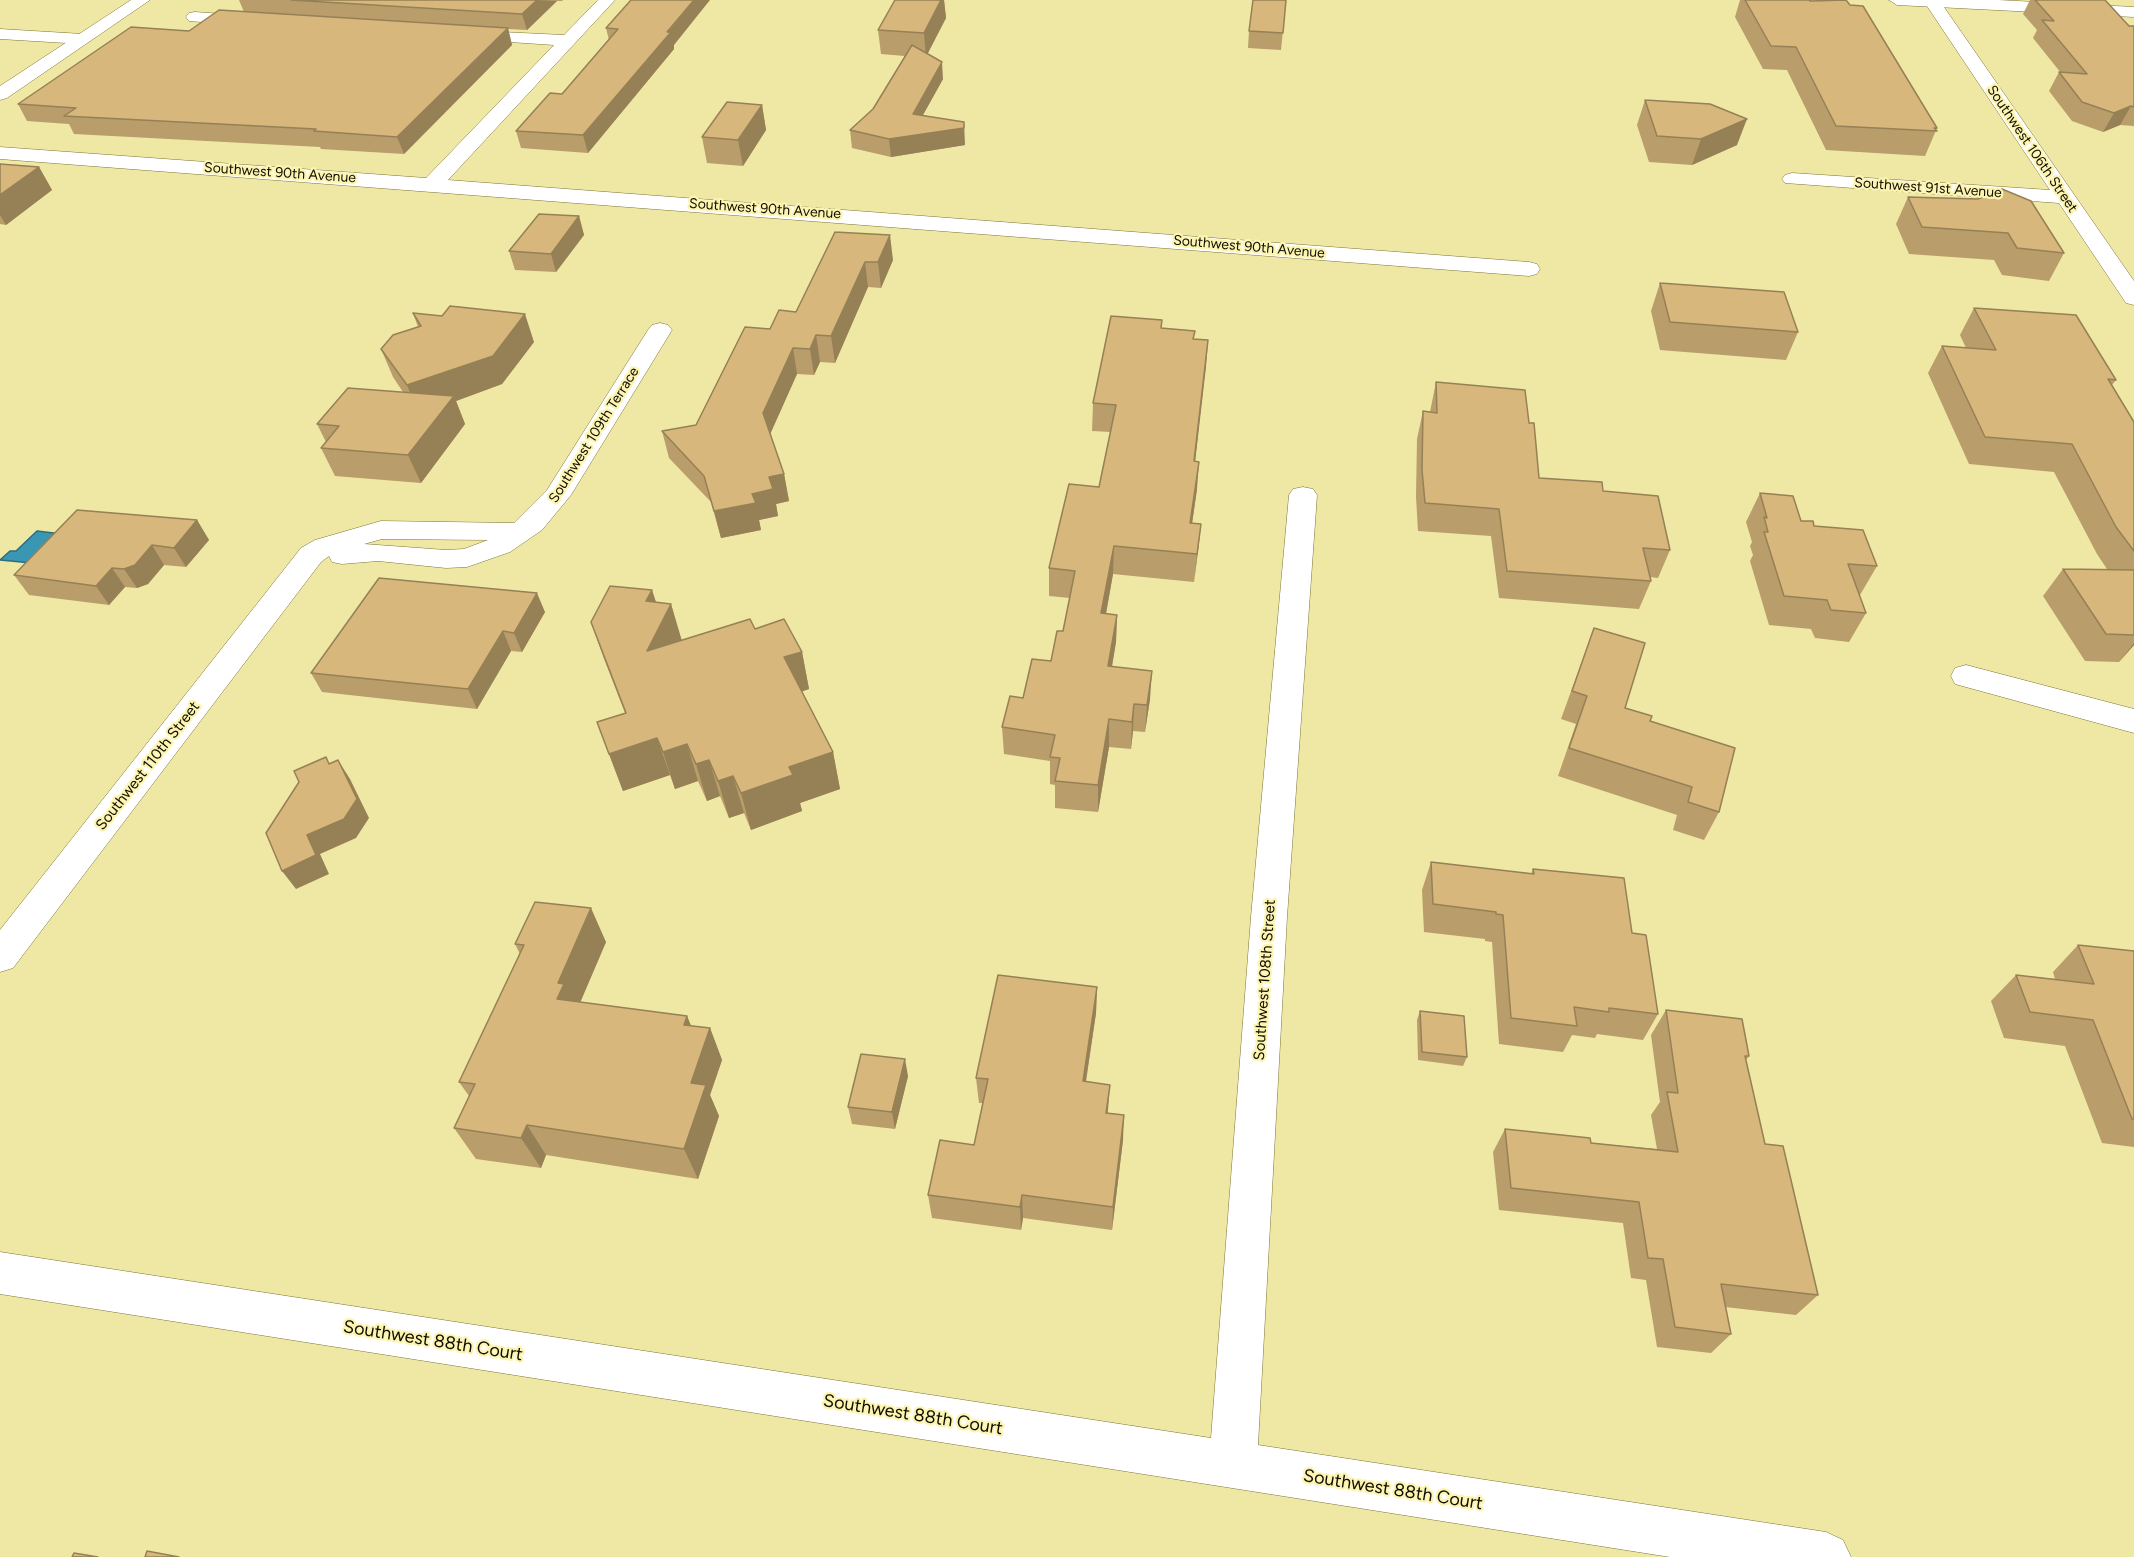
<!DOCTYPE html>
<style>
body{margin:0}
canvas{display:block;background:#efe7a4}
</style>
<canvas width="2134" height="1557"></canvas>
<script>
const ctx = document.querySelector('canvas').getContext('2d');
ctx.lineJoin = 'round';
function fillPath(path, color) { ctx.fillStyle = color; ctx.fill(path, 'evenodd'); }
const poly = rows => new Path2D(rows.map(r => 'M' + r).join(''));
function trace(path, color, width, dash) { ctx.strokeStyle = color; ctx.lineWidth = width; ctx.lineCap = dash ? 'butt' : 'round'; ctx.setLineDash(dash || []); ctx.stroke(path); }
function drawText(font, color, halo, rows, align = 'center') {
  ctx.font = font + ' Figtree,sans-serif'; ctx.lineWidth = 4.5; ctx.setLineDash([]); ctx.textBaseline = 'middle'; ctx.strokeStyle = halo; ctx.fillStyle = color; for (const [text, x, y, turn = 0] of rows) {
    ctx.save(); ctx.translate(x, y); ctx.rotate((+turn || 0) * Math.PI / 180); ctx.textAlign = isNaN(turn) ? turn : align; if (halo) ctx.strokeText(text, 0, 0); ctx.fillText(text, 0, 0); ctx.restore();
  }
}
const water = poly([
 [37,531,62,534,32,563,0,560,10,551,16,551,37,531]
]);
fillPath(water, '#3a97b3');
trace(water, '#2d6d7d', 1.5);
const minor = poly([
 [598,0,615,0,448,180,1529,262,1537,264,1540,269,1537,274,1529,276,0,159,0,147,426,178,554,45,465,39,459,38,456,34,459,30,564,35,598,0],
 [1923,0,1939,0,2134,281,2134,305,2126,303,2059,203,1785,183,1782,179,1785,175,1792,173,2050,190,1923,0],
 [195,12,252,16,261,21,252,26,189,21,186,17,189,13,195,12],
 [0,29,83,34,92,39,83,44,0,39,0,29],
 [660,323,668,325,672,330,571,495,542,530,510,552,467,567,446,568,378,561,342,564,332,562,329,556,321,562,13,968,0,972,0,930,301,548,315,540,381,521,514,523,547,490,648,330,652,325,660,323],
 [382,539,488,540,464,549,446,550,364,544,382,539],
 [1303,487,1313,489,1317,495,1287,917,1258,1445,1826,1532,1843,1540,1851,1557,1670,1557,0,1294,0,1252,1211,1438,1251,917,1289,495,1293,489,1303,487],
 [1966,665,2134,709,2134,733,1955,684,1951,676,1955,668,1966,665]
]);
const tertiary = poly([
 [1889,0,1998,0,2134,7,2134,17,1897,5,1889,0]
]);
const secondary = poly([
 [131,0,150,0,7,98,0,100,0,86,131,0]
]);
trace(minor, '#7e7536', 1);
trace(tertiary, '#7e7536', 1);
trace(secondary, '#7e7536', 1);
fillPath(minor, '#fff');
fillPath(tertiary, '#fff');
fillPath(secondary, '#fff');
fillPath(poly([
 [239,0,563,0,562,1,557,1,527,30,508,29,512,45,404,154,321,149,320,147,74,134,69,124,27,121,18,104,189,31,244,12],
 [631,0,674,45,674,49,588,153,521,148,516,131,562,94,609,40,606,28],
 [895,0,944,0,946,18,927,54,943,79,923,115,965,145,891,157,852,148,850,130,873,109,905,56,881,54,878,30],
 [1286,0,1281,50,1248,48,1249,31],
 [1740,0,1810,0,1937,128,1925,156,1826,150,1787,70,1763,69,1735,17],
 [2030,0,2105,0,2129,26,2134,26,2134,126,2120,125,2103,132,2072,121,2049,91,2059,72,2061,73,2033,38,2037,30,2023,14],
 [1645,100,1737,145,1692,165,1649,162,1637,125],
 [762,105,766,130,743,166,707,163,702,137],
 [0,164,39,167,52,190,6,225,0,224],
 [1908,197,2064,253,2049,281,2002,275,1994,260,1909,254,1896,224],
 [579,216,584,235,556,272,515,270,509,251],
 [835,232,893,260,881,288,868,287,835,363,820,362,814,375,797,374,770,434,784,474,789,501,776,504,778,516,759,520,761,530,721,538,711,502,669,458,662,431,696,425,770,329,796,312],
 [1660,283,1798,332,1786,360,1660,350,1651,311],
 [1974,308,2116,380,2112,385,2134,422,2134,645,2119,662,2085,661,2043,596,2063,569,2107,569,2097,554,2054,472,1969,464,1928,373,1942,346,1966,348,1960,335],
 [413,313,534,342,502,384,456,401,465,424,421,483,335,476,321,448,326,442,317,424,403,392,393,377,381,349,418,327],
 [1162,328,1194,339,1208,340,1195,461,1197,489,1192,524,1201,524,1194,582,1113,574,1106,614,1117,615,1116,642,1112,667,1150,699,1145,732,1133,731,1131,749,1109,747,1098,812,1055,808,1055,785,1050,784,1050,761,1004,754,1002,727,1051,661,1063,631,1070,598,1049,596,1049,568,1099,487,1111,432,1092,431,1093,403],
 [1436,382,1529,423,1539,478,1603,491,1670,550,1658,578,1650,577,1651,581,1639,609,1499,598,1491,536,1418,531,1416,497,1417,439,1423,411,1430,412],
 [1760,493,1801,521,1814,526,1877,566,1860,595,1859,595,1866,613,1849,642,1815,638,1811,629,1769,625,1750,561,1753,555,1750,546,1752,542,1746,522],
 [197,520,209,540,186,567,164,565,148,584,137,588,125,587,109,605,29,595,14,575],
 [652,590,656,602,671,604,681,640,755,629,802,652,809,689,802,691,833,752,840,789,800,803,802,811,751,830,744,813,729,818,720,796,707,801,698,781,675,789,670,775,623,791,597,722,625,713,604,659,591,622],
 [545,612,522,652,511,651,477,709,322,692,311,673],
 [1594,628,1625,708,1650,721,1719,812,1704,840,1673,830,1677,815,1558,776,1576,724,1561,719],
 [1431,862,1531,874,1533,869,1632,933,1658,1014,1643,1040,1597,1034,1595,1038,1572,1035,1563,1052,1499,1044,1492,942,1485,941,1485,939,1424,932,1422,890],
 [606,942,580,1002,687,1016,691,1026,710,1028,722,1060,710,1095,719,1116,698,1179,546,1155,541,1168,476,1159,454,1128,469,1096,459,1082,520,954,515,944],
 [2078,945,2134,951,2134,1147,2102,1143,2065,1046,2004,1038,1991,1001,2016,975,2055,979,2053,972],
 [1097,987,1096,1013,1086,1082,1108,1113,1123,1140,1112,1230,1023,1218,1021,1230,932,1218,928,1195,974,1145,983,1103,979,1103,976,1078],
 [1666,1010,1749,1056,1746,1060,1765,1144,1818,1295,1796,1315,1725,1307,1731,1334,1711,1353,1657,1347,1646,1280,1631,1278,1623,1223,1499,1210,1493,1152,1505,1129,1591,1143,1657,1149,1651,1115,1660,1102,1651,1035],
 [1420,1011,1467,1057,1463,1066,1418,1060,1417,1020],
 [908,1076,895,1129,852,1124,848,1107]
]), '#b99d6a');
fillPath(poly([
 [537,0,557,1,527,30,522,14],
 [694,0,710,0,674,45,674,49,588,153,583,135],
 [941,0,944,0,946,18,926,57,924,33],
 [508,28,512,45,404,154,397,137],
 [942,62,943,79,914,131,913,114],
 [762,105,766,130,743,166,738,140],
 [2131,106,2120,125,2103,132,2114,113],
 [1747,119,1737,145,1692,165,1701,139],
 [964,122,965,145,891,157,889,139],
 [39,167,52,190,6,225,0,215,0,195],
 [579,216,584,235,556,272,551,254],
 [890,235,893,260,881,288,878,262],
 [865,262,868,287,835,363,831,336],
 [525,314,534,342,502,384,456,401,465,424,421,483,408,455,418,413,407,385],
 [816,335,820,362,814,375,810,349],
 [1208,340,1206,367,1192,489,1194,461],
 [793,348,797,374,768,439,763,413],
 [1199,462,1197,489,1188,551,1190,523],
 [784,474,789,501,776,504,778,516,759,520,761,530,721,538,714,511,752,494,769,477],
 [197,520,209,540,186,567,174,548],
 [1201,524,1198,552,1194,582,1197,554],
 [152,545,164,565,148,584,137,588,124,569],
 [1114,546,1113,574,1101,641,1101,613],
 [112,568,125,587,109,605,96,586],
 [652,590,662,622,671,604,682,641,647,651,646,601],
 [537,593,545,612,522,652,514,633],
 [1117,615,1116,642,1107,694,1108,666],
 [503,631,511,651,477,709,468,689],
 [2134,643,2134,645,2119,662],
 [802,652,809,689,792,695,784,657],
 [1152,671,1150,699,1145,732,1147,705],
 [1134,704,1133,731,1131,749,1132,722],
 [1109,719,1109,747,1098,812,1098,785],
 [657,738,670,775,623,791,609,754],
 [687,744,698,781,675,789,663,752],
 [833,752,840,789,800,803,802,811,751,830,741,793,789,767],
 [338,760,350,779,369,818,356,838,320,854,329,874,296,889,282,871],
 [709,760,720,796,707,801,696,764],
 [733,776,744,813,729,818,718,781],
 [591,908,606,942,577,1010,557,999,558,983],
 [1097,987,1096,1013,1082,1106,1083,1081],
 [687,1016,700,1048,684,1025],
 [710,1028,722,1060,710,1095,719,1116,698,1179,684,1149,691,1083],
 [905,1059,908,1076,895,1129,892,1112],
 [1110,1085,1108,1110,1105,1137,1106,1113],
 [1124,1115,1123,1140,1112,1230,1113,1207],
 [527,1125,546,1155,541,1168,521,1138],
 [1022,1195,1023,1218,1021,1230,1020,1207]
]), '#968056');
const building = poly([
 [291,0,537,0,522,14,291,0],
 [631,0,694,0,667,32,671,32,583,135,516,131,550,93,562,94,618,29,606,28,631,0],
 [895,0,941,0,924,33,878,30,895,0],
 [1253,0,1286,0,1283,33,1249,31,1253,0],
 [1745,0,1810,0,1810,1,1846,0,1850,5,1863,6,1937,128,1934,128,1937,131,1836,126,1796,47,1771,46,1745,0],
 [2035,0,2105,0,2129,26,2134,26,2134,107,2131,106,2114,113,2082,102,2059,72,2087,74,2042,20,2054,21,2035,0],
 [219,10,508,28,397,137,314,131,316,129,64,116,76,108,18,104,131,27,189,31,219,10],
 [912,45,942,62,913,114,964,122,964,128,889,139,850,130,873,109,912,45],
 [1645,100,1710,104,1747,119,1701,139,1657,136,1645,100],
 [727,102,762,105,738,140,702,137,727,102],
 [0,164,39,167,0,195,0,164],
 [2002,189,2031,201,2064,253,2017,248,2008,233,1922,227,1908,197,1978,199,2002,189],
 [539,214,579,216,551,254,509,251,539,214],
 [835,232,890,235,878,262,865,262,831,336,816,335,810,349,793,348,763,413,784,474,769,477,773,489,752,494,756,503,714,511,704,476,662,431,696,425,745,327,770,329,779,310,796,312,835,232],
 [1660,283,1784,292,1798,332,1670,322,1660,283],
 [450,306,525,314,493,356,407,385,381,349,393,335,421,326,413,313,442,316,450,306],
 [1974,308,2076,315,2116,380,2108,379,2134,422,2134,551,2116,527,2072,444,1985,437,1942,346,1996,350,1974,308],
 [1111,316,1162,320,1161,328,1195,331,1193,339,1208,340,1194,461,1199,462,1190,523,1201,524,1197,554,1114,546,1101,613,1117,615,1108,666,1152,671,1147,705,1134,704,1132,722,1109,719,1098,785,1055,781,1060,758,1050,757,1055,735,1002,727,1010,696,1023,698,1032,659,1051,661,1057,631,1063,631,1075,571,1049,568,1069,484,1099,487,1116,405,1093,403,1111,316],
 [1436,382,1525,390,1529,423,1534,423,1539,478,1602,482,1603,491,1658,496,1670,550,1643,548,1651,581,1507,571,1499,509,1425,503,1422,470,1423,411,1437,413,1436,382],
 [348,388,454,396,408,455,321,448,339,426,317,424,348,388],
 [1760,493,1793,496,1801,521,1813,521,1814,526,1863,530,1877,566,1848,564,1866,613,1831,610,1827,600,1784,596,1764,532,1768,532,1764,517,1767,518,1760,493],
 [77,510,197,520,174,548,152,545,135,565,124,569,112,568,96,586,14,575,77,510],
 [2063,569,2134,570,2134,635,2106,634,2063,569],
 [379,578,537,593,514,633,503,631,468,689,311,673,379,578],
 [610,586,652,590,646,601,671,604,647,651,750,619,755,629,784,619,802,652,784,657,833,752,789,767,793,775,741,793,733,776,718,781,709,760,696,764,687,744,663,752,657,738,609,754,597,722,626,713,591,622,610,586],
 [1594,628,1645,643,1625,708,1652,716,1650,721,1735,748,1719,812,1688,802,1692,787,1569,748,1587,696,1572,691,1594,628],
 [326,757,329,764,338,760,357,799,344,819,307,835,316,855,282,871,266,833,299,782,294,771,326,757],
 [1431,862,1534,874,1533,869,1624,878,1632,933,1646,935,1658,1014,1609,1008,1609,1012,1574,1007,1577,1026,1511,1018,1503,915,1496,914,1496,912,1433,904,1431,862],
 [535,902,591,908,558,983,564,984,557,999,687,1016,684,1025,710,1028,691,1083,706,1085,684,1149,527,1125,521,1138,454,1128,475,1084,459,1082,524,945,515,944,535,902],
 [2078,945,2134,951,2134,1119,2132,1119,2093,1020,2030,1012,2016,975,2094,984,2078,945],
 [998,975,1097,987,1083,1081,1110,1085,1106,1113,1124,1115,1113,1207,1022,1195,1020,1207,928,1195,940,1140,974,1145,988,1079,976,1078,998,975],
 [1666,1010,1742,1019,1749,1056,1745,1056,1765,1144,1783,1146,1818,1295,1721,1284,1731,1334,1675,1327,1663,1259,1648,1258,1639,1202,1511,1188,1505,1129,1590,1138,1591,1143,1678,1152,1667,1092,1678,1093,1666,1010],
 [1420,1011,1464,1016,1467,1057,1422,1052,1420,1011],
 [861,1054,905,1059,892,1112,848,1107,861,1054],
 [147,1551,179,1557,145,1557,147,1551],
 [74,1553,98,1557,72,1557,74,1553]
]);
fillPath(building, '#d7b77b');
trace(building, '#968056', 1.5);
drawText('14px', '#100c00', '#fcf4b1', [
 ["Southwest 106th Street",2032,149,56],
 ["Southwest 90th Avenue",280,173,4],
 ["Southwest 91st Avenue",1928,188,4],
 ["Southwest 90th Avenue",765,209,4],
 ["Southwest 90th Avenue",1249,247,5],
 ["Southwest 109th Terrace",594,435,-58]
]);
drawText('15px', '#100c00', '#fcf4b1', [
 ["Southwest 110th Street",148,766,-52],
 ["Southwest 108th Street",1265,980,-86]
]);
drawText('18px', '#100c00', '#fcf4b1', [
 ["Southwest 88th Court",433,1341,9],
 ["Southwest 88th Court",913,1415,9],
 ["Southwest 88th Court",1393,1490,9]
]);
</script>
